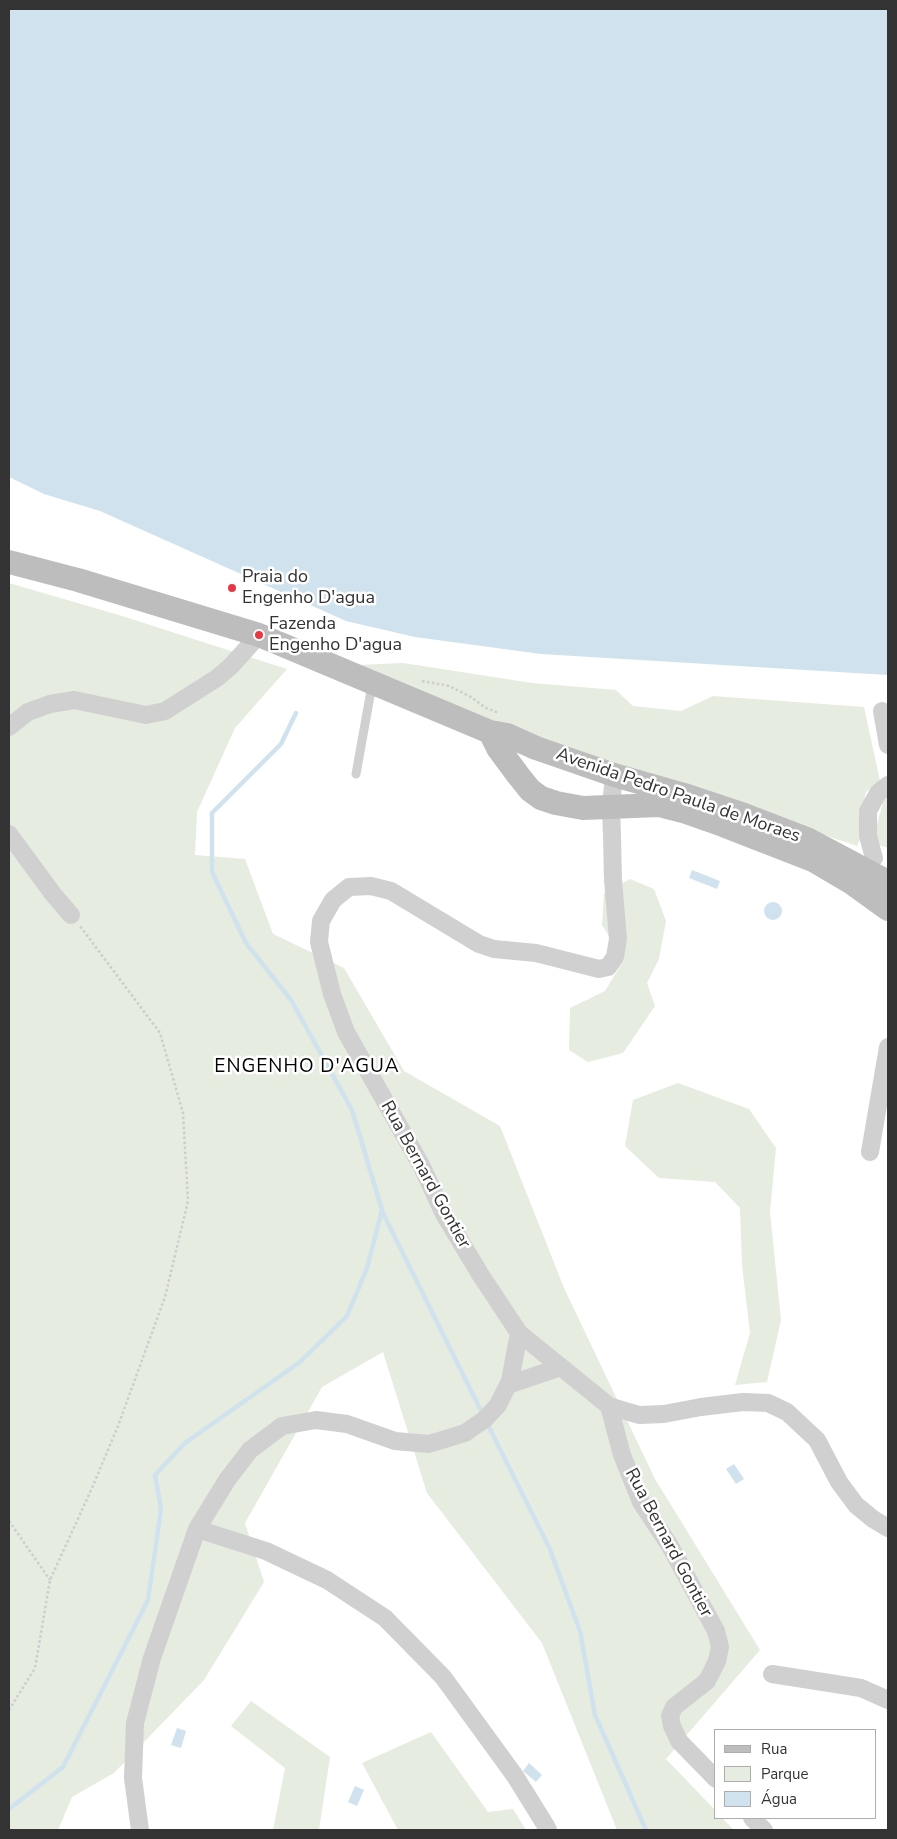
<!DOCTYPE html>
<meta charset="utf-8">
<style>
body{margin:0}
#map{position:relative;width:897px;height:1839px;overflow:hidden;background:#fff;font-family:"Nunito Sans",sans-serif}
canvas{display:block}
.frame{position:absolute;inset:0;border:10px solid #333;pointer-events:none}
.legend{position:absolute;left:714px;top:1729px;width:162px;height:90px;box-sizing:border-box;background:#fff;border:1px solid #adadad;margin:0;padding:6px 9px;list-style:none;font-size:15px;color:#333}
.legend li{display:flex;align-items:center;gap:10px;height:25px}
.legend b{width:25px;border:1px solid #adadad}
</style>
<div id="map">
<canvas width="897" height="1839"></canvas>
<div class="frame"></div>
<ul class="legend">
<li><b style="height:6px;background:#bdbdbd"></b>Rua</li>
<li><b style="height:14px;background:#e6ecdf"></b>Parque</li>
<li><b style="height:14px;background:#cfe2ee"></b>Água</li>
</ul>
</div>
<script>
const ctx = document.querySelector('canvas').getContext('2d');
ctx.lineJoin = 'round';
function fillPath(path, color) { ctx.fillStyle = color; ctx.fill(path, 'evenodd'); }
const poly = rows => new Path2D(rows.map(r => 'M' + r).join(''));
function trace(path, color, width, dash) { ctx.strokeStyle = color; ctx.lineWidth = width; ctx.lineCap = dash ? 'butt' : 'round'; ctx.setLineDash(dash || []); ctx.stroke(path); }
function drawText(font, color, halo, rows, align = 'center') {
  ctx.font = font + ' "Nunito Sans",sans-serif'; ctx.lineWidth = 5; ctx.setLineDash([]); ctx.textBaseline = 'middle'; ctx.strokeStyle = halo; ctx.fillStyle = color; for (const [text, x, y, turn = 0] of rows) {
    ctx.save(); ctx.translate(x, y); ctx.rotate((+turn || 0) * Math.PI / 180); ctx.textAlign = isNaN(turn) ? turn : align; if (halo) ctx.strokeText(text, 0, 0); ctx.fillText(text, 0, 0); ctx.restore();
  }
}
fillPath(poly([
 [9,583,122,616,287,669,235,728,197,812,195,855,245,859,273,934,344,968,404,1071,500,1126,564,1288,655,1479,760,1650,666,1759,716,1811,716,1818,722,1818,734,1830,617,1830,542,1643,427,1493,383,1352,322,1387,245,1523,264,1582,204,1680,114,1773,72,1797,58,1830,9,1830],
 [403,663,532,683,616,690,633,706,681,711,713,696,864,707,880,781,866,792,859,820,862,834,857,846,603,760,355,672,357,665],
 [888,784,888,848,872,843],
 [630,879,654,889,666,921,659,959,647,983,655,1006,623,1053,588,1062,569,1050,570,1008,605,991,624,960,602,925,604,893],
 [678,1083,749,1109,776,1148,770,1212,781,1320,767,1382,735,1385,750,1333,742,1265,740,1208,715,1182,659,1178,625,1146,633,1100],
 [251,1701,330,1757,319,1830,273,1830,285,1768,231,1726],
 [431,1732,488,1812,513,1809,526,1830,398,1830,362,1763]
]), '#e6ecdf');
fillPath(poly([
 [9,9,888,9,888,675,541,654,415,637,346,621,100,511,44,494,9,477],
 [692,870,720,881,717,889,689,878],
 '764 911a9 9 0 1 1 18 0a9 9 0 1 1-18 0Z',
 [734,1464,744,1479,736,1484,726,1469],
 [177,1728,186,1731,181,1748,171,1745],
 [529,1763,542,1775,536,1782,523,1771],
 [355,1786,364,1790,357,1806,348,1802]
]), '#cfe2ee');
trace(poly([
 [382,1211,483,1415],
 [486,1421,549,1547,580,1631,595,1715,646,1830],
 [9,1809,63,1767,148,1600,161,1509,155,1475,185,1443,300,1362,347,1316,367,1268,382,1210,352,1110,291,1000,246,943,212,872,212,813,281,744,296,713]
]), '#cfe2ee', 4.5);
trace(poly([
 [422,681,449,686,471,697,486,708,499,713],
 [9,1521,50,1580],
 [9,1710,35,1668,50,1580,92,1488,118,1426,165,1297,188,1201,183,1113,160,1033,80,926]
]), '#cdcdcd', 2.5, [2.5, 2.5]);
trace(poly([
 [356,774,372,685]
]), '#d0d0d0', 9);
trace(poly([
 [882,711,888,745],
 [9,727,28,712,50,704,74,700,146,715,165,711,217,678,231,666,259,635],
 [614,775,611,806,612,837,613,880,618,939,615,957,608,967,599,969,536,953,494,949,479,944,391,891,371,886,349,887,333,900,321,921,319,942,332,994,346,1032,421,1165,444,1214,480,1274,519,1333,609,1406,622,1455,641,1502,670,1546,716,1631,720,1647,717,1661,707,1681,674,1707,670,1716,672,1726,679,1741,716,1779],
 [9,834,53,894,71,915],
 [874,858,868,836,868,811,878,793,888,785],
 [870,1152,888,1047],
 [508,1385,561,1367],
 [609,1406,639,1415,664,1414,701,1407,743,1402,768,1403,787,1412,817,1440,839,1482,856,1505,873,1519,888,1528],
 [197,1529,266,1551,327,1580,385,1618,443,1677,515,1776,546,1826,548,1830],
 [772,1674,861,1688,888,1700],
 [752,1818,764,1830],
 [140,1830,133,1778,135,1723,152,1658,197,1529,227,1480,250,1450,282,1426,316,1420,347,1424,395,1441,429,1444,465,1433,485,1419,498,1405,510,1381,519,1333]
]), '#d0d0d0', 18);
trace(poly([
 [9,562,78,580,259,635,490,732,507,735,536,748,614,775,684,795,744,815,809,840,888,882],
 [490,732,498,748,518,775,530,790,541,798,556,803,583,808,659,805,686,812,723,825,813,860,852,883,888,909]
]), '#bdbdbd', 24);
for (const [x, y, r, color] of [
 [232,588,5,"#e63946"],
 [259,635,5,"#e63946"]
]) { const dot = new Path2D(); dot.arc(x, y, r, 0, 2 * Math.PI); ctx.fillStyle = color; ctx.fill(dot); trace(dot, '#fff', 2); }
drawText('18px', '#333', '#fff', [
 ["Praia do",242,578],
 ["Engenho D'agua",242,599],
 ["Fazenda",269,625],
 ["Engenho D'agua",269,646]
], 'left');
drawText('18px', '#333', '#fff', [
 ["Avenida Pedro Paula de Moraes",678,796,19],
 ["Rua Bernard Gontier",425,1175,61],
 ["Rua Bernard Gontier",668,1543,62]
]);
ctx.letterSpacing = '1px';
drawText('19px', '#000', '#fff', [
 ["ENGENHO D'AGUA",307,1067]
]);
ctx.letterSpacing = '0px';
</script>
